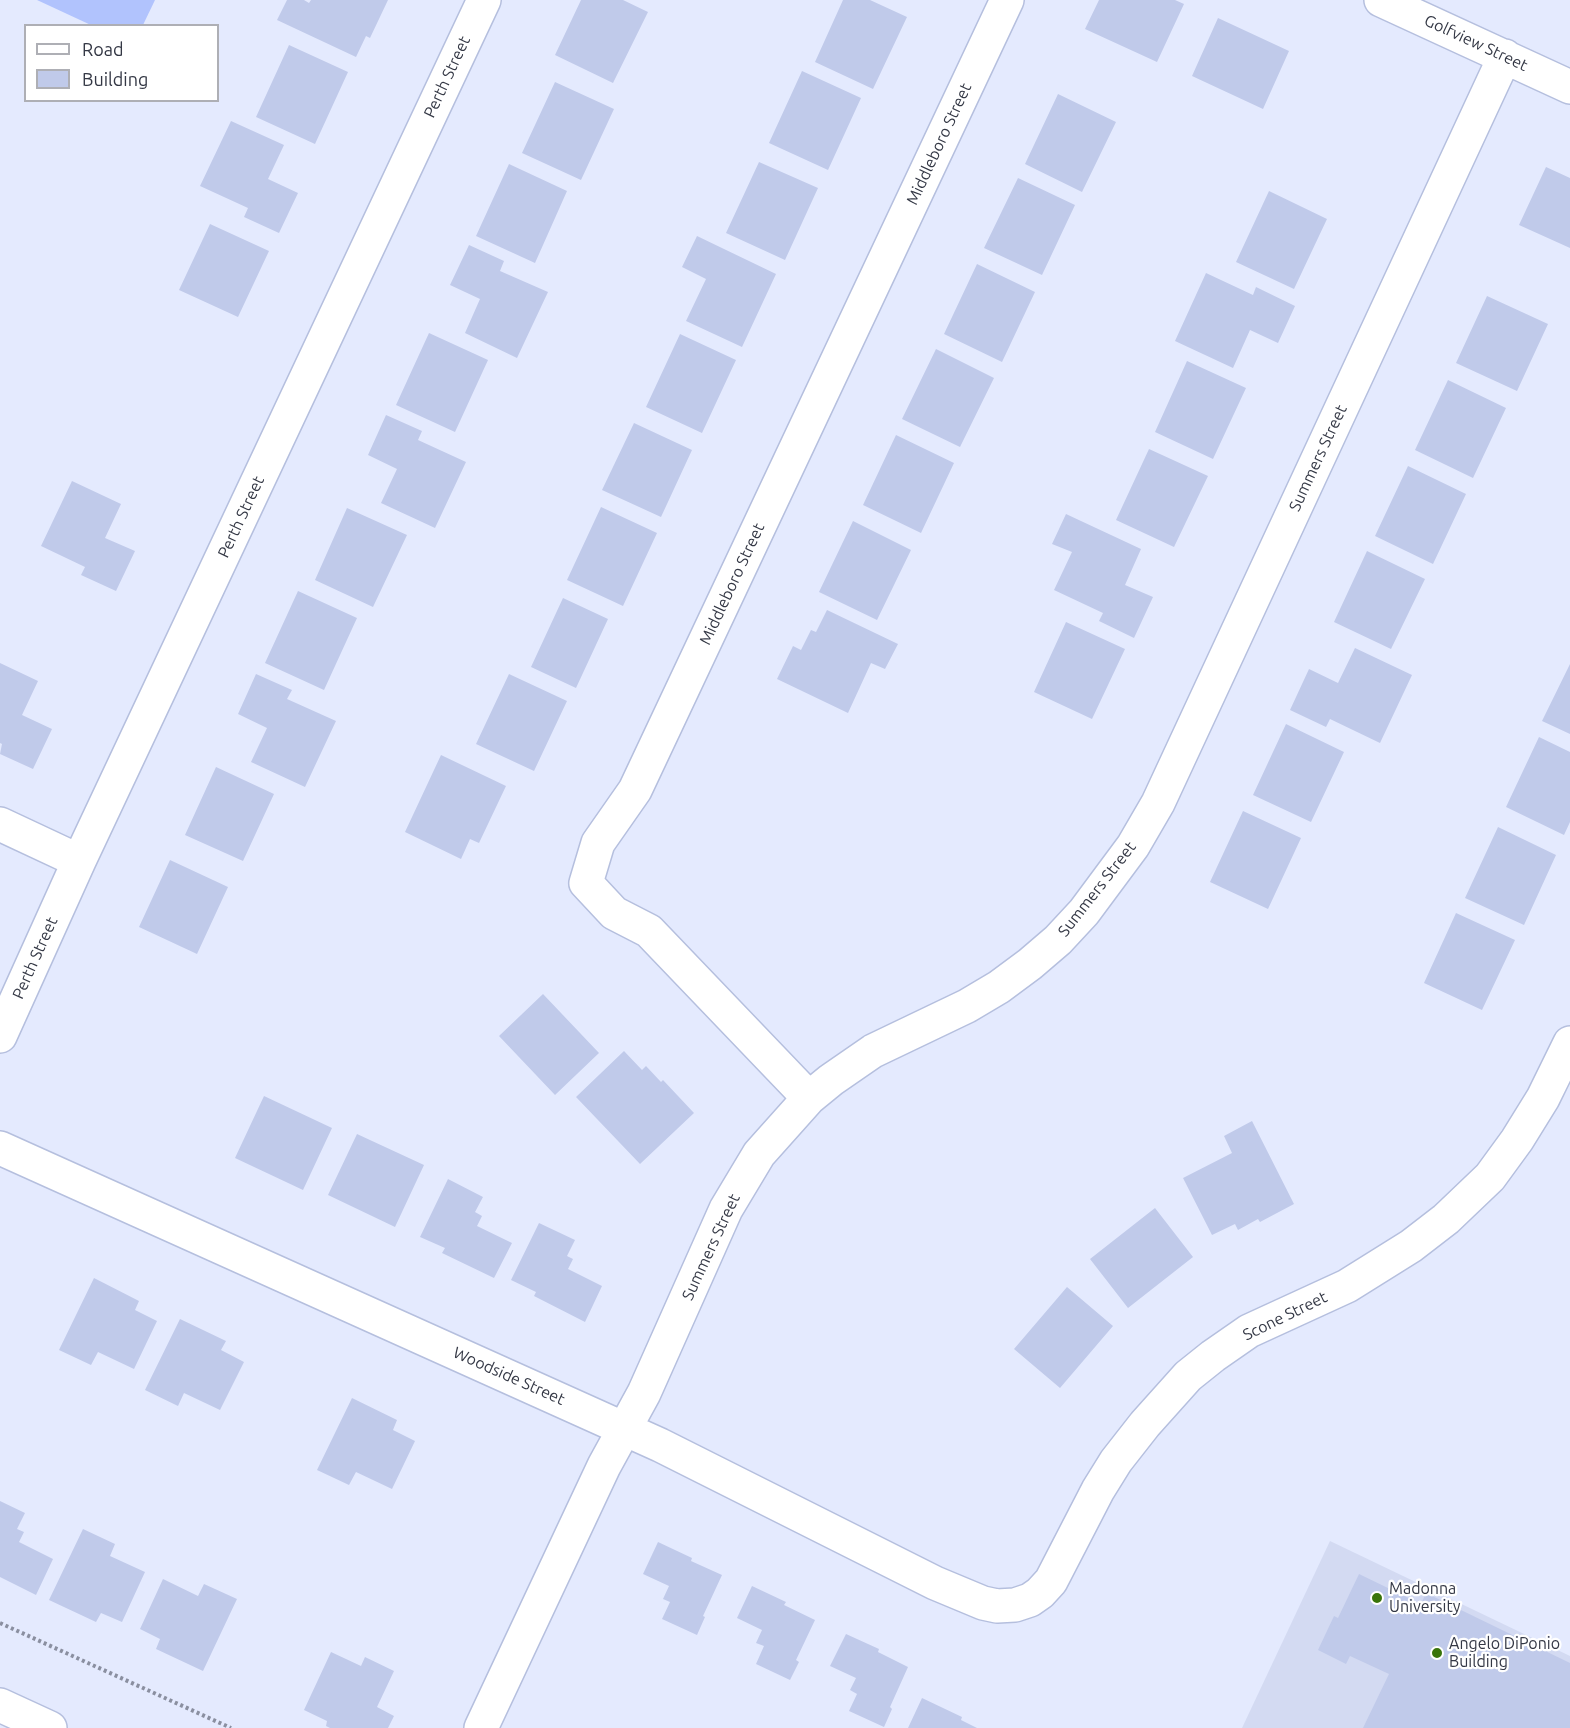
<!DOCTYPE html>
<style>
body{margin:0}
#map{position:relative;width:1570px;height:1728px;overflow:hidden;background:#e4eafe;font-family:Ubuntu,sans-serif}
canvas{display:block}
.legend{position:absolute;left:24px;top:24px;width:195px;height:78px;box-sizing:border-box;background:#fff;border:2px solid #aeafb5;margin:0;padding:8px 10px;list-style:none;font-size:18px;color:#343845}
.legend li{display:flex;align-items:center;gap:12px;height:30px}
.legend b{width:30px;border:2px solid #aeafb5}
</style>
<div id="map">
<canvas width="1570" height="1728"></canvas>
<ul class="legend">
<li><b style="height:8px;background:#fff"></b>Road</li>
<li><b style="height:16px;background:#c0caea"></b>Building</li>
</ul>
</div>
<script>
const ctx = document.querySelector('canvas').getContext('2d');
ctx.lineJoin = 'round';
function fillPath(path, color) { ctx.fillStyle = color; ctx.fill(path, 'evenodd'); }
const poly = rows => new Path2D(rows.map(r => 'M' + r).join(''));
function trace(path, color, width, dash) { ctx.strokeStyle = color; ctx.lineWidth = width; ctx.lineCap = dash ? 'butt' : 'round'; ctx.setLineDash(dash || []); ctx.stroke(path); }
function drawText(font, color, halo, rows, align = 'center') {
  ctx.font = font + ' Ubuntu,sans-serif'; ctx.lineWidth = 4.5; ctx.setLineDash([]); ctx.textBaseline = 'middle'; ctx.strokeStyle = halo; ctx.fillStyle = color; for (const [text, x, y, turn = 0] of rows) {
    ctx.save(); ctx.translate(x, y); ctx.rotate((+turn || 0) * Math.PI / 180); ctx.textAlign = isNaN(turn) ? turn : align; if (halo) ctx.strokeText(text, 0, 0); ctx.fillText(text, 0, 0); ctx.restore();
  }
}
fillPath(poly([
 [1330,1541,1570,1656,1570,1728,1242,1728]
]), '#d3daf2');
fillPath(poly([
 [37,0,155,0,143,25,93,26]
]), '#b1c3fd');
fillPath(poly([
 [287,0,304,0,309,3,311,0,388,0,370,38,366,36,356,57,277,20],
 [581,0,623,0,648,12,613,83,555,55],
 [843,0,870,0,907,17,873,89,815,62],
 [1099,0,1175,0,1184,4,1157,62,1085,29],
 [1218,18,1289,51,1263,109,1192,76],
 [289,45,348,72,315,144,256,117],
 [802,71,861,98,828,170,769,143],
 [555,82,614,109,581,180,522,153],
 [1058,94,1116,122,1082,192,1025,164],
 [231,121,284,145,268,179,298,193,279,233,244,217,248,208,200,186],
 [759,162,818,188,785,260,726,233],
 [509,164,567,191,535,263,476,236],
 [1546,167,1570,178,1570,248,1519,225],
 [1018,178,1075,205,1042,275,984,248],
 [1269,191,1327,219,1294,289,1236,262],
 [210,224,269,251,238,317,179,290],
 [697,236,776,274,742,347,686,321,706,279,682,267],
 [469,245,504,261,500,271,548,292,517,358,465,333,480,299,450,285],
 [977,264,1035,292,1002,362,944,334],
 [1206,273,1253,295,1256,287,1295,306,1278,343,1250,330,1233,368,1175,341],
 [1487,296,1548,324,1517,391,1456,363],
 [429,333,488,360,455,432,396,405],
 [680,334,736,360,702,433,646,407],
 [936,349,994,378,960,447,902,419],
 [1187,361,1246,388,1213,459,1155,432],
 [1448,380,1506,408,1473,478,1415,450],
 [386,415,422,431,418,440,466,462,435,528,381,503,397,469,368,455],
 [634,423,692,450,661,517,602,490],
 [896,435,954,463,921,533,863,505],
 [1149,449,1208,476,1174,547,1116,520],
 [1408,466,1466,494,1433,564,1375,536],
 [72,481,121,504,105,538,135,551,116,591,81,575,85,567,41,546],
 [601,507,657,533,623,606,567,580],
 [347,508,407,535,373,607,315,580],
 [1066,514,1141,549,1125,585,1153,597,1134,638,1099,621,1103,613,1054,590,1072,552,1052,544],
 [853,521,911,550,877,620,819,592],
 [1367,551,1425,579,1391,649,1334,622],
 [298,591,357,618,324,690,265,663],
 [563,598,608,619,576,688,531,667],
 [827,610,898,644,885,669,871,663,848,713,777,679,793,646,801,650,811,630,816,632],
 [1066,622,1125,649,1092,719,1034,692],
 [1355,648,1412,675,1380,743,1330,719,1326,727,1290,710,1309,669,1338,683],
 [0,663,38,681,22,715,52,729,33,769,0,754,2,744,0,743],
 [1570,664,1570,734,1542,721],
 [256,674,292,690,287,699,336,721,305,787,251,762,267,728,238,714],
 [509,674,567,701,534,771,476,744],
 [1286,724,1344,752,1311,822,1253,795],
 [1539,737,1570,752,1570,822,1564,835,1506,807],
 [441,755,506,786,479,843,470,839,461,859,405,832],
 [216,767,274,794,243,861,185,835],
 [1243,811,1301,838,1268,909,1210,882],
 [1498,827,1556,855,1524,925,1465,898],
 [170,860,228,887,197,954,139,927],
 [1456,913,1515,940,1482,1010,1424,983],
 [543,994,599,1053,555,1095,499,1036],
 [624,1051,642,1070,646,1066,661,1082,663,1080,694,1113,640,1164,576,1097],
 [264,1096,332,1128,303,1190,235,1158],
 [1252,1121,1294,1204,1260,1222,1258,1219,1238,1230,1235,1224,1212,1235,1183,1178,1232,1153,1224,1136],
 [357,1134,424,1165,395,1227,328,1195],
 [448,1179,483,1197,475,1212,482,1216,477,1226,512,1243,494,1278,442,1253,445,1248,420,1237],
 [1155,1208,1193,1257,1128,1308,1090,1259],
 [539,1223,575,1240,567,1256,573,1259,568,1269,602,1286,585,1322,534,1296,536,1292,511,1280],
 [94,1278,139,1301,135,1310,157,1321,134,1369,98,1352,91,1365,59,1350],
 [1067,1287,1113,1326,1060,1388,1014,1349],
 [180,1319,226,1341,221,1350,244,1362,220,1410,184,1393,178,1406,145,1390],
 [352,1398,397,1420,393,1430,415,1441,392,1489,356,1472,349,1485,317,1470],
 [0,1501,25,1513,17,1529,24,1532,19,1542,53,1559,36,1595,0,1577],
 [83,1529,115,1544,110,1556,145,1572,122,1622,101,1613,96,1622,49,1600],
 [658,1542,692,1558,691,1561,722,1575,703,1616,705,1617,697,1635,662,1619,670,1602,663,1599,669,1586,643,1574],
 [1359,1574,1421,1604,1426,1593,1570,1663,1570,1728,1363,1728,1389,1674,1350,1656,1346,1664,1318,1650,1334,1616,1338,1618],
 [163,1579,198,1596,204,1584,237,1599,203,1671,156,1649,160,1639,140,1629],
 [752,1586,786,1602,784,1605,815,1620,796,1660,799,1662,790,1680,756,1664,764,1646,756,1643,762,1630,737,1618],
 [846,1634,879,1649,878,1652,908,1667,890,1707,892,1709,884,1727,849,1711,857,1694,850,1690,856,1678,830,1666],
 [331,1652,361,1666,365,1657,394,1671,377,1707,394,1716,388,1728,330,1728,326,1726,327,1721,304,1710],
 [922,1698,962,1717,961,1720,977,1728,908,1728]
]), '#c0caea');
const street = poly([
 [1381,0,1570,87],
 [0,824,79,861],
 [0,1036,79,861,484,0],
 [809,1098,649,931,614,913,586,883,598,843,635,790,1007,0],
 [0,1148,660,1445,935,1583,983,1603,997,1606,1015,1605,1030,1600,1040,1593,1051,1581,1098,1490,1116,1461,1145,1424,1188,1376,1213,1356,1249,1331,1347,1286,1411,1246,1446,1219,1490,1177,1517,1140,1543,1098,1570,1043],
 [481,1728,604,1466,644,1393,726,1209,759,1154,809,1098,831,1080,873,1051,967,1006,999,987,1030,964,1058,940,1084,912,1133,846,1158,803,1505,56]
]);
const secondary = poly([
 [0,1705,50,1728]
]);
trace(street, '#b5bfde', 36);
trace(secondary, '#b5bfde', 36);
trace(poly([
 [0,1623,231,1728]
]), '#8a8fa0', 4, [3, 3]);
trace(street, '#fff', 33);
trace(secondary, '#fff', 33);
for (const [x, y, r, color] of [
 [1377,1598,6,"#39740a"],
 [1437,1653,6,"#39740a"]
]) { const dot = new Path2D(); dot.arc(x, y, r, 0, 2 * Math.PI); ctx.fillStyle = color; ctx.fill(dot); trace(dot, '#fff', 2); }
drawText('16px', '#343845', '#fff', [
 ["Golfview Street",1476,43,25],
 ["Perth Street",447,77,-65],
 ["Middleboro Street",939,144,-65],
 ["Summers Street",1318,458,-65],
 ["Perth Street",241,517,-65],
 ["Middleboro Street",732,584,-65],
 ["Summers Street",1097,889,-52],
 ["Perth Street",35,958,-66],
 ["Summers Street",711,1247,-65],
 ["Scone Street",1285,1316,-26],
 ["Woodside Street",509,1376,24]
]);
drawText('16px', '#343845', '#fff', [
 ["Madonna",1389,1589],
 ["University",1389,1607],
 ["Angelo DiPonio",1449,1644],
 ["Building",1449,1662]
], 'left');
</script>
